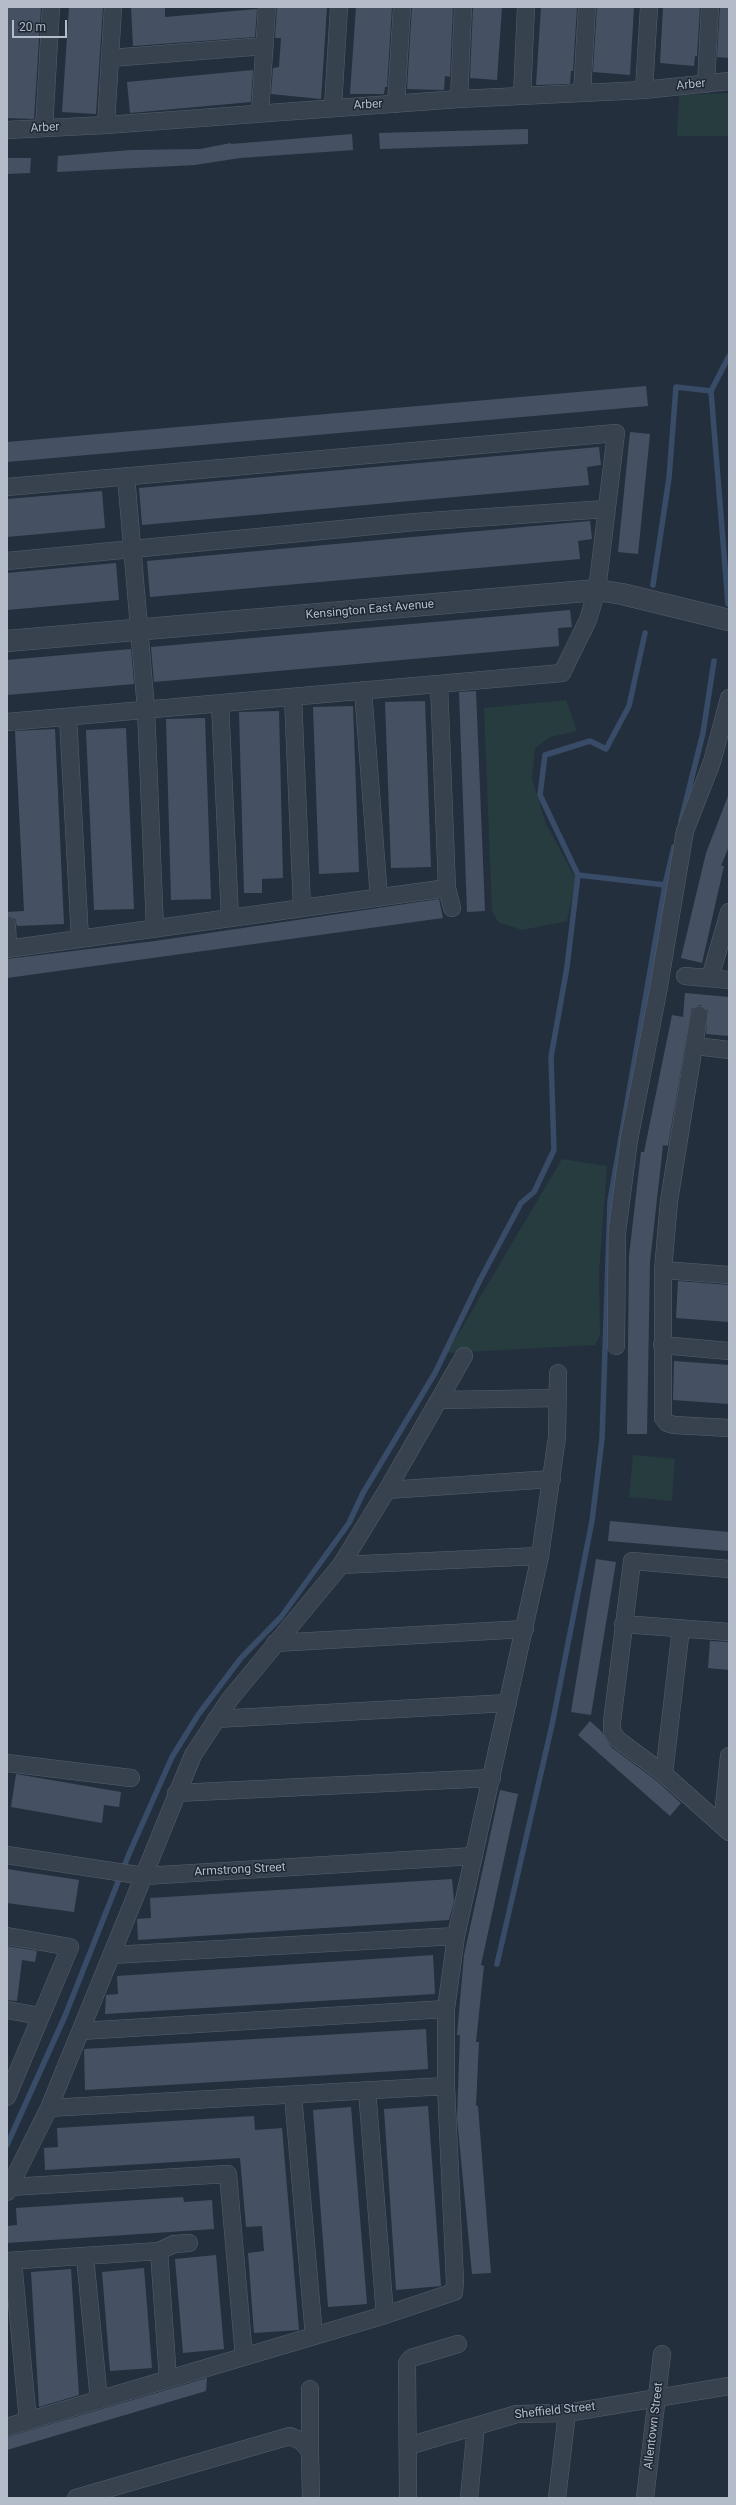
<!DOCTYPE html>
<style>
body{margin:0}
#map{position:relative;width:736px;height:2505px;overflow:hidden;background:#242f3e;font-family:Roboto,sans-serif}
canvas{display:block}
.frame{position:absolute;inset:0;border:8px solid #b4bcc9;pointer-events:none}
.scale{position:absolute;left:12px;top:20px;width:55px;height:18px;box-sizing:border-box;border:2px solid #b4bcc9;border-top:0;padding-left:5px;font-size:12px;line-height:14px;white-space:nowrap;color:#b4bcc9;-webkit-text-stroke:3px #1d2633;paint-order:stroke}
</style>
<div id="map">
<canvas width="736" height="2505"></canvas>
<div class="frame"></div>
<div class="scale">20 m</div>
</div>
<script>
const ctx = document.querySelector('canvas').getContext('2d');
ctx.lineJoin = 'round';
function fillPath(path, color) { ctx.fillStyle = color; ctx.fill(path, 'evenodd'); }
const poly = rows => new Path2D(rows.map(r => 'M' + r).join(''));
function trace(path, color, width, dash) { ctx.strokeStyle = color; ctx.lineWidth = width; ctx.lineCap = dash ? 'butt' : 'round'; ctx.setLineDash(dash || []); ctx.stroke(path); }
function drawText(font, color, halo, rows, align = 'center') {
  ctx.font = font + ' Roboto,sans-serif'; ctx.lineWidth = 3; ctx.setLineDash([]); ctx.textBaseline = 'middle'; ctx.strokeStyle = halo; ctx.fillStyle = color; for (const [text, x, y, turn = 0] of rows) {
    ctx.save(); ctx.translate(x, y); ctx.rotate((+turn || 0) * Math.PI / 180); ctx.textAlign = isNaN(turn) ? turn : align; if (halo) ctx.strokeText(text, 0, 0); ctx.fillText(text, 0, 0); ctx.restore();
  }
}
fillPath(poly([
 [729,93,729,136,677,136,679,95],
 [566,700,577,731,550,737,535,748,532,779,546,824,576,879,567,921,522,930,498,922,492,911,484,708],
 [562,1159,607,1166,599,1272,600,1335,595,1345,447,1353],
 [633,1455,675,1459,672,1501,629,1497]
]), '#263c3f');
trace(poly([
 [711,391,728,604],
 [653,585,669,478,676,387,711,391,729,356],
 [681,821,703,733,714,661],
 [578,875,665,885,674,847],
 [497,1964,552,1725,592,1521,602,1439,610,1201,665,885],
 [7,2145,65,2016,129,1854,172,1757,198,1715,241,1658,281,1617,349,1523,363,1493,435,1373,480,1280,521,1203,534,1192,554,1150,551,1057,567,967,578,875,540,795,545,755,590,741,606,749,629,706,645,633]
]), '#394c67', 5.5);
fillPath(poly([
 [7,7,41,7,34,119,7,118],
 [69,7,103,7,96,114,62,112],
 [131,7,165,7,165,17,257,9,255,37,133,46],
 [277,7,327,7,321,99,271,94,273,68,279,67,281,38,275,38],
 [356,7,392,7,387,87,385,87,384,94,350,94],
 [412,7,453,7,450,77,445,76,444,90,407,89],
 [473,7,502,7,497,80,470,78],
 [541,7,577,7,573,71,571,71,570,84,536,85],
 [597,7,634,7,630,75,593,72],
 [663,7,700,7,697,56,695,56,694,66,660,63],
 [720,7,729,7,729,58,717,57],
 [253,70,251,102,130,113,127,82],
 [528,129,528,144,380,149,379,133],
 [352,134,353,150,240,158,195,165,57,172,58,156,131,150,200,149,231,143,231,144],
 [7,158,31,158,30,173,7,174],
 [646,386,648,406,7,462,7,442],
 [630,432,650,434,638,554,618,552],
 [599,447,601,465,587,467,589,485,142,525,139,488],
 [102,491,105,528,7,537,7,499],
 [590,521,592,539,578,541,580,559,150,597,147,561],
 [116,563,119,600,7,610,7,573],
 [570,610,572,627,558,628,559,646,154,682,151,647],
 [131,649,134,684,7,695,7,660],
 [476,691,485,911,467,912,459,692],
 [425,701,431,867,391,868,385,702],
 [353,706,359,872,319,874,313,707],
 [279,711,283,878,262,879,262,893,244,893,239,712],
 [205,718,211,899,171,900,166,719],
 [126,728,134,909,94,910,86,730],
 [55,729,64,924,17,926,15,919,7,915,7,912,24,911,15,731],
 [728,796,729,846,721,866,724,866,702,963,681,958,706,853],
 [439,899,443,918,7,978,7,959,155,941],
 [685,993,729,997,729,1036,706,1034,708,1011,700,1005,691,1009,668,1146,663,1145,650,1262,647,1434,627,1434,629,1256,641,1152,644,1152,672,1015,683,1017],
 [678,1281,729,1285,729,1322,676,1318],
 [674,1361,729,1365,729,1404,673,1400],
 [610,1521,729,1532,729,1551,608,1541],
 [596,1559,616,1562,591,1715,571,1712],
 [710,1641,729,1642,729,1670,708,1668],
 [590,1721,602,1732,611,1747,658,1782,681,1803,670,1816,578,1735],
 [16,1774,121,1792,119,1807,104,1805,102,1823,11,1807],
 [500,1790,518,1794,481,1965,484,1966,476,2042,479,2042,476,2106,478,2106,491,2273,472,2274,457,2118,460,2035,457,2035,464,1955],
 [7,1869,79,1880,74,1912,7,1903],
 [452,1879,454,1901,449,1920,138,1940,137,1919,151,1918,150,1898],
 [7,1946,37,1951,35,1962,22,1960,17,2001,7,2000],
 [433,1955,435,1994,105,2014,106,1995,118,1994,117,1976],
 [426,2029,428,2069,85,2090,84,2049],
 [428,2106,441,2286,396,2290,384,2109],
 [351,2107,367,2304,328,2307,313,2110],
 [254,2116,255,2130,282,2128,299,2330,254,2333,248,2253,264,2251,262,2226,246,2227,240,2158,45,2170,44,2148,58,2147,57,2128],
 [183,2197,184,2202,212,2200,214,2229,7,2243,7,2226,17,2225,16,2208],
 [216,2255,224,2349,183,2353,175,2259],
 [144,2268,152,2368,110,2371,102,2272],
 [71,2269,79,2395,39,2407,31,2272],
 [207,2378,206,2391,7,2450,7,2437]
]), '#455162');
const minor = poly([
 [110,58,265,46],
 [706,84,710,7],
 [644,90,649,7],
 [582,93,587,7],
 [522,96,526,7],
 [459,99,463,7],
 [396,104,402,7],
 [333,107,339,7],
 [260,113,267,7],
 [106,125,113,7],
 [44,128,51,7],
 [7,130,106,125,459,99,644,90,729,81],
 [126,476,146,709,155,929],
 [7,487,616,433,597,590,588,620,562,673,7,722],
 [7,561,415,522,606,509],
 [439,684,447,888,452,908],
 [363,690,379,898],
 [293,697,302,908],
 [220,703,230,918],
 [68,717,80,939],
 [7,925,8,949],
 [7,949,447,888],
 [685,976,729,980],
 [710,978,729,912],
 [699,1015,669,1201,663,1270,663,1418,667,1423,674,1425,729,1428],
 [696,1046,729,1050],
 [663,1270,729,1275],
 [662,1345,729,1351],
 [616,1346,617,1232,629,1140,658,992,685,831,712,762,729,698],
 [440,1400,558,1398],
 [387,1490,552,1479],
 [341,1565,540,1556],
 [729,1569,632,1561,612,1722,612,1731,617,1739,664,1774,729,1832],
 [623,1624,729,1632],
 [275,1643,525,1629],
 [216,1719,508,1703],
 [7,1763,131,1778],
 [664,1774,681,1628],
 [176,1793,492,1778],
 [722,1826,729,1756],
 [7,1855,144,1876,474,1856],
 [7,1936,70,1947,7,2097],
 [112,1955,456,1936],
 [7,2010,40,2016],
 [81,2031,446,2009],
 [367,2090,385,2315],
 [293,2095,314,2336],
 [49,2108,446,2086],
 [10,2187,228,2174,244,2357],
 [7,2192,49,2108,193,1755,230,1699,341,1565,387,1490,464,1356],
 [159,2251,168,2379],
 [85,2257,99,2400],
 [7,2261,159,2251,174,2244,189,2243],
 [13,2261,28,2421],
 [7,2427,385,2315,454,2292,455,2282,446,2086,446,2009,456,1936,540,1556,557,1437,558,1373],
 [408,2446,517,2414,567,2413,729,2386],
 [310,2451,310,2389],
 [76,2498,290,2436,301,2441,310,2451,311,2498],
 [408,2498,407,2363,411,2358,458,2344],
 [469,2498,476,2426],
 [557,2498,567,2413],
 [645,2498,662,2354]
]);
const tertiary = poly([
 [7,641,597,590,622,594,729,620]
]);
trace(minor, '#565f6c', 18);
trace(tertiary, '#565f6c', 22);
trace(minor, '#38414e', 17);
trace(tertiary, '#38414e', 21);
drawText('12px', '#b4bcc9', '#1d2633', [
 ["Arber",691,85,-6],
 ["Arber",368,105,-3],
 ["Arber",45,128,-3],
 ["Kensington East Avenue",370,610,-5],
 ["Armstrong Street",240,1870,-3],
 ["Sheffield Street",555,2411,-6],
 ["Allentown Street",654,2426,-83]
]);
</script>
